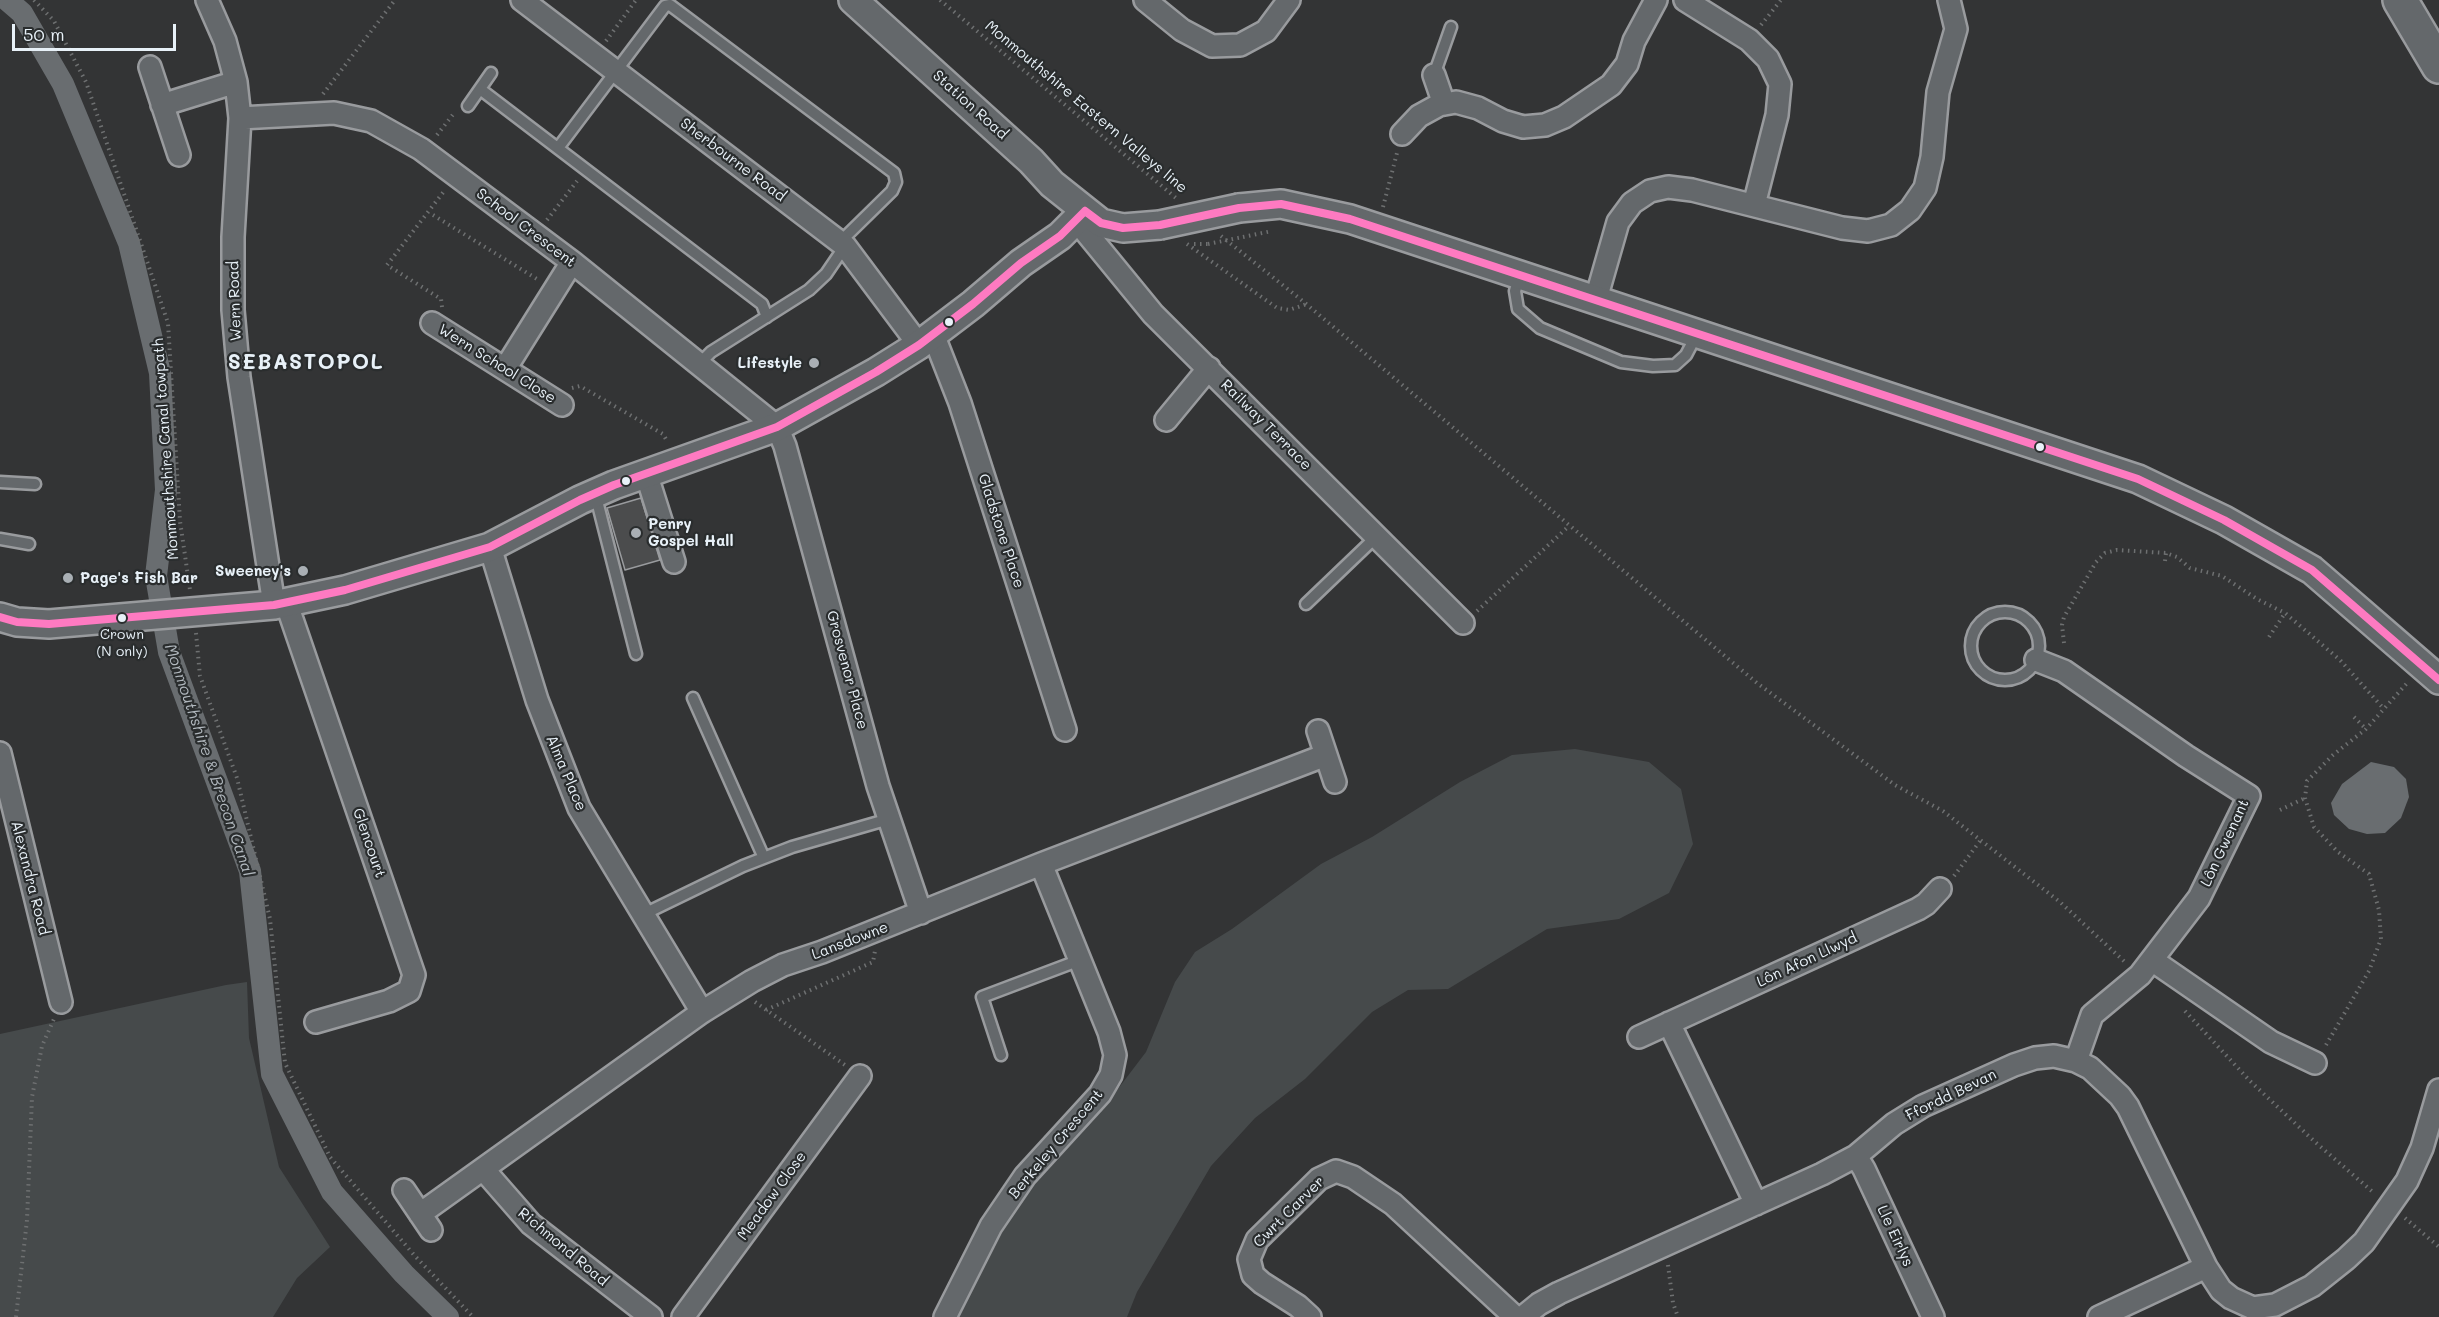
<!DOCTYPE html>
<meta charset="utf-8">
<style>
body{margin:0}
#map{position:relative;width:2439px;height:1317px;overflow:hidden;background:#333435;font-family:Mali,sans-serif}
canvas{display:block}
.scale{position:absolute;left:12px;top:24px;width:164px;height:27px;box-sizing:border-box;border:3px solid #e8f1f8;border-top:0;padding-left:8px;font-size:18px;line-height:21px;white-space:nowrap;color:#e8f1f8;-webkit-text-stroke:4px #2a2d2e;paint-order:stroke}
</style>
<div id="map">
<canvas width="2439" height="1317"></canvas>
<div class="scale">50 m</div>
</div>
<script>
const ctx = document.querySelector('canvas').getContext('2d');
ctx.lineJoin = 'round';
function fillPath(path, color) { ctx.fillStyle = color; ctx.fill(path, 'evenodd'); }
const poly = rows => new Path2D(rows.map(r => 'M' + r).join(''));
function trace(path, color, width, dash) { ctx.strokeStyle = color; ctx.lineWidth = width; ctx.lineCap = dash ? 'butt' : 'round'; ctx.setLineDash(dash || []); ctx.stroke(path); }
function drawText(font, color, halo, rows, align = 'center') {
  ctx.font = font + ' Mali,sans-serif'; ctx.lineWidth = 4.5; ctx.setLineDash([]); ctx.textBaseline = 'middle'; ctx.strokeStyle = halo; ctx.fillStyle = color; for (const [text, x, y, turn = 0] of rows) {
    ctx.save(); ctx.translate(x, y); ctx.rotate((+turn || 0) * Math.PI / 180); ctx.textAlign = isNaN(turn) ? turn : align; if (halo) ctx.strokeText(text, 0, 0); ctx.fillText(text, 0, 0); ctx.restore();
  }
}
fillPath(poly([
 [1575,749,1649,762,1681,789,1693,844,1669,893,1619,919,1547,929,1448,989,1408,990,1372,1012,1305,1079,1255,1118,1211,1166,1137,1292,1127,1317,954,1317,996,1231,1040,1174,1111,1098,1146,1052,1175,982,1195,952,1232,929,1321,864,1372,837,1460,782,1512,755],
 [247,982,249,1038,279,1167,330,1247,297,1278,273,1317,0,1317,0,1034,226,985]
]), '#464a4b');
fillPath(poly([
 [2371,762,2394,767,2406,779,2409,797,2401,818,2385,833,2367,834,2349,829,2334,815,2331,803,2342,784]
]), '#696d70');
trace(poly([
 [7,0,22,13,63,84,129,243,160,373,166,490,156,576,169,652,250,871,272,1074,332,1192,404,1274,448,1317]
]), '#696d70', 22);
const building = poly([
 [641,498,660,560,625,570,607,508,641,498]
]);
fillPath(building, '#4b4c4d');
trace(building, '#999b9e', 1.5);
const service = poly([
 [1434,75,1451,27],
 [480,89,762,304,767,317],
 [468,106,491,73],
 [558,148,665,6,670,5,894,173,896,182,892,191,840,242],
 [1520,274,1515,291,1518,309,1540,328,1621,362,1653,366,1675,365,1686,355,1697,334],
 [700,363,711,352,809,290,826,274,845,246],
 [0,482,35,484],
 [595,493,636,654],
 [0,539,29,544],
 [1306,604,1377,536],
 '1971 646a34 34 0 1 1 68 0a34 34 0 1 1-68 0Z',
 [693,698,764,858],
 [644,914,743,866,792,847,889,819],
 [1001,1055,982,997,1080,960]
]);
const minor = poly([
 [207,0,225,41,236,82,240,118,233,237,233,310,239,377,274,605],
 [522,0,845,246,919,345],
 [1145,0,1182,30,1212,46,1240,45,1266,31,1289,0],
 [1685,0,1749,40,1768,59,1780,84,1777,115,1754,205],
 [150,67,179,155],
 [1434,75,1444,104],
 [162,105,236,82],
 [240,118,334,113,371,121,421,149,572,262,777,427,785,446,878,786,921,913],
 [1402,134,1419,116,1439,105,1456,102,1478,108,1503,121,1523,127,1545,125,1564,117,1611,85,1627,64,1634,41,1656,0],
 [1076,220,1153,314,1463,623],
 [1596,299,1618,222,1632,203,1650,191,1668,187,1692,190,1842,228,1868,231,1891,225,1910,210,1925,188,1932,157,1938,92,1956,29,1949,0],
 [432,323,562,405],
 [933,334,960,403,1065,730],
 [505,369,572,262],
 [1166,420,1209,368],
 [646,473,674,562],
 [490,547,537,700,579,808,702,1012],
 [286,602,414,975,409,991,389,1001,316,1022],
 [2036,660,2064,671,2186,756,2249,796,2199,898,2140,975,2092,1015,2076,1061],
 [1318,731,1335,782],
 [0,753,61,1002],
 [2152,960,2271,1042,2315,1063],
 [1669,1023,1756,1204],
 [1639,1037,1918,909,1926,904,1940,889],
 [1856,1156,1864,1169,1933,1317],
 [483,1169,531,1224,651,1317],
 [404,1190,431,1230],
 [420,1214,702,1012,752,981,783,965,822,952,1041,864,1326,755],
 [683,1317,860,1076],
 [945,1317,991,1226,1025,1176,1100,1094,1111,1075,1115,1055,1109,1032,1041,864],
 [1310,1317,1298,1306,1262,1283,1253,1275,1249,1259,1257,1240,1319,1179,1336,1171,1353,1177,1393,1204,1515,1317],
 [1523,1317,1539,1304,1559,1293,1822,1174,1856,1156,1894,1124,1923,1106,2014,1065,2035,1058,2054,1056,2076,1061,2090,1068,2120,1096,2128,1107,2206,1267,2221,1290,2231,1298,2253,1308,2275,1305,2312,1286,2346,1259,2364,1242,2407,1181,2422,1148,2439,1090],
 [2099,1317,2206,1267]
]);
const tertiary = poly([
 [853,0,1031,161,1052,184,1101,223,1123,228,1160,225],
 [1239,208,1281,204,1350,219,2138,479,2224,520,2312,570,2439,680],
 [0,617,17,622,49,624,274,605,345,590,490,547,580,500,614,485,777,427,876,372,919,345,973,304,1021,263,1060,236,1085,211]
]);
const primary = poly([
 [2400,0,2439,66]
]);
trace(service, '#999b9e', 15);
trace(minor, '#999b9e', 26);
trace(tertiary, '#999b9e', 32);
trace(primary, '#999b9e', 38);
trace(poly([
 [34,0,54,21,86,82,168,323,180,521,190,590],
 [940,0,1176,198],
 [1761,25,1781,0],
 [606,41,636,0],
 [323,94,395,0],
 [437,135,455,112],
 [1383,207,1397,153],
 [433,215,537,279],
 [547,220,577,181],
 [1221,236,1299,298,1757,683,1895,785,1943,811,2060,902,2126,963],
 [1243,237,1272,231],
 [1187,244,1277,308,1289,310,1307,304],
 [1194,244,1208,244],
 [442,307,441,299,387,265,445,190],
 [572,388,580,386,663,434,667,441],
 [2165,561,2166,553],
 [1477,611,1569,526],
 [196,633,200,676,237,778,270,919,285,1063,330,1157,415,1256,473,1317],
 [2269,637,2285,613],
 [2064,643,2062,625,2064,617,2096,562,2105,553,2117,550,2166,553,2177,557,2190,568,2222,576,2257,599,2285,613,2340,660,2384,709],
 [2354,717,2366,729],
 [2280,810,2305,798],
 [1954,876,1980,841],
 [755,1002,845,1065],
 [766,1010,873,962,875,951],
 [2185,1011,2250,1081,2314,1141,2374,1193],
 [2326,1045,2369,971,2381,939,2379,910,2369,874,2338,852,2314,827,2305,798,2307,781,2333,755,2366,729,2408,682],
 [2405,1218,2439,1247],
 [1668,1265,1673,1303,1678,1317],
 [16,1317,27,1220,32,1097,42,1046,54,1019]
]), '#6e7071', 4, [1.5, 4.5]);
trace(service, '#64686b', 10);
trace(minor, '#64686b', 21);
trace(tertiary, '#64686b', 27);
trace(primary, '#64686b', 33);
const tertiaryBridge = poly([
 [1160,225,1239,208]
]);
trace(tertiaryBridge, '#999b9e', 32, []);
trace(poly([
 [1208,244,1243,237]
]), '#6e7071', 4, [1.5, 4.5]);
trace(tertiaryBridge, '#64686b', 27);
trace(poly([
 [1085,211,1101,223,1123,228,1160,225,1239,208,1281,204,1350,219,2138,479,2224,520,2312,570,2439,680],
 [0,617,17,622,49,624,274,605,345,590,490,547,580,500,614,485,777,427,876,372,919,345,973,304,1021,263,1060,236,1085,211]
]), '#fe7ac1', 8);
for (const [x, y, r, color] of [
 [949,322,5,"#e8f1f8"],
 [814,363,6,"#a9afb4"],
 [2040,447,5,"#e8f1f8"],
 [626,481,5,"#e8f1f8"],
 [636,533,6,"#a9afb4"],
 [303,571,6,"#a9afb4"],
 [68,578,6,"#a9afb4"],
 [122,618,5,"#e8f1f8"]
]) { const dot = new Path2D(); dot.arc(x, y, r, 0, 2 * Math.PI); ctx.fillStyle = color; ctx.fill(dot); trace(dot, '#2a2d2e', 2); }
drawText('14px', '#e8f1f8', '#2a2d2e', [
 ["Crown",122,635],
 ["(N only)",122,652]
]);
drawText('15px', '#e8f1f8', '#2a2d2e', [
 ["Station Road",970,105,42],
 ["Monmouthshire Eastern Valleys line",1086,107,40],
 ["Sherbourne Road",733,160,37],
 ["School Crescent",526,228,37],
 ["Wern Road",235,301,-92],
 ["Wern School Close",497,364,32],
 ["Railway Terrace",1266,425,45],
 ["Monmouthshire Canal towpath",166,449,-94],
 ["Gladstone Place",1001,531,72],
 ["Grosvenor Place",847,670,75],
 ["Alma Place",566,773,67],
 ["Glencourt",369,843,71],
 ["Lôn Gwenant",2225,843,-65],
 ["Alexandra Road",30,878,76],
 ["Lansdowne",850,941,-21],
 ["Lôn Afon Llwyd",1807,960,-25],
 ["Ffordd Bevan",1951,1095,-26],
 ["Berkeley Crescent",1056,1144,-50],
 ["Meadow Close",772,1196,-54],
 ["Cwrt Carver",1289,1212,-45],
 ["Lle Eirlys",1895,1236,65],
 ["Richmond Road",563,1247,40]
]);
drawText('bold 15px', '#e8f1f8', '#2a2d2e', [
 ["Lifestyle",802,363],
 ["Penry",648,524,"left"],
 ["Gospel Hall",648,541,"left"],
 ["Sweeney's",291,571],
 ["Page's Fish Bar",80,578,"left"]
], 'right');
drawText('italic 16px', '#b1b8be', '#2a2d2e', [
 ["Monmouthshire & Brecon Canal",209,760,71]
]);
ctx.letterSpacing = '1.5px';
drawText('bold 21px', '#e8f1f8', '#2a2d2e', [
 ["SEBASTOPOL",306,363]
]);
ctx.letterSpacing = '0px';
</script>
